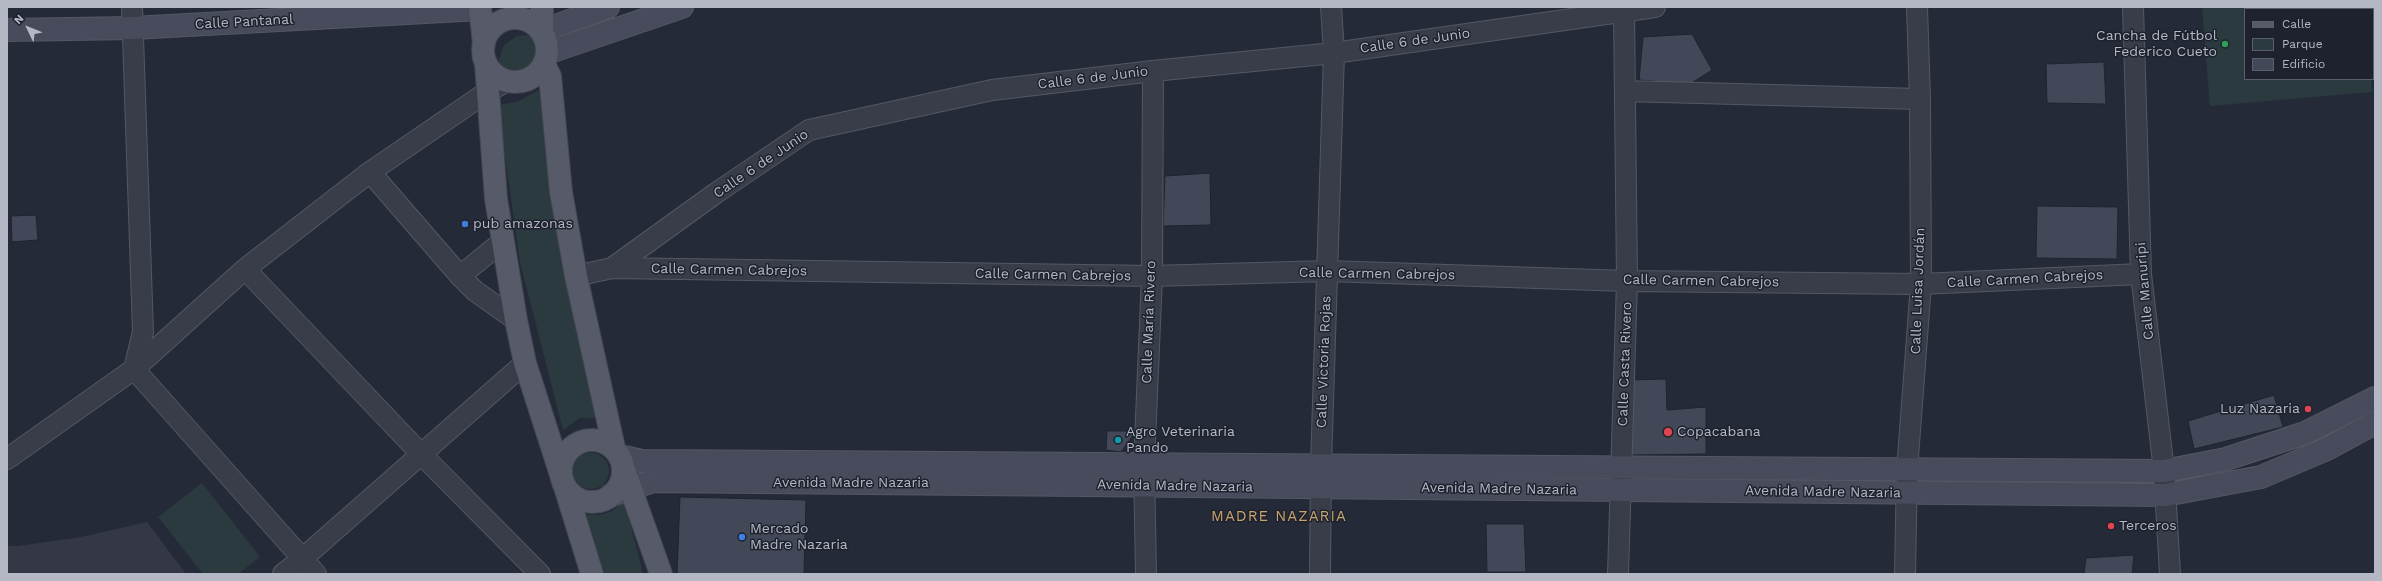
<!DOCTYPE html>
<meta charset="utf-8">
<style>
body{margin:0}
#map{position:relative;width:2382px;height:581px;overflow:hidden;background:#252a39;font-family:"Work Sans",sans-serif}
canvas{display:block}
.frame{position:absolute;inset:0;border:8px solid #b4b8c5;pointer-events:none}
.legend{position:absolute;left:2244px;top:8px;width:130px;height:72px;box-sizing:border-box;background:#1e222e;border:1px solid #5a5e6a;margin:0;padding:5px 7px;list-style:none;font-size:12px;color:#b4b8c5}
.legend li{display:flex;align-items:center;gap:8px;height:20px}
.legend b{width:20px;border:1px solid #5a5e6a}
.north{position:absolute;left:8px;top:8px;width:40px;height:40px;-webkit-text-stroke:3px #1e222e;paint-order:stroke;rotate:313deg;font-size:11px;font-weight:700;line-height:16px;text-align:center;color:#b4b8c5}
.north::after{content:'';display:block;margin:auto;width:14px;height:18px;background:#b4b8c5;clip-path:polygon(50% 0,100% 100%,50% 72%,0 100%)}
</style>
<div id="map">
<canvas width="2382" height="581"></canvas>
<div class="frame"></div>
<ul class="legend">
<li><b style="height:5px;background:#575b69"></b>Calle</li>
<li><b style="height:11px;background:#2b3a3e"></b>Parque</li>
<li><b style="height:11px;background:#424858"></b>Edificio</li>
</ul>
<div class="north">N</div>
</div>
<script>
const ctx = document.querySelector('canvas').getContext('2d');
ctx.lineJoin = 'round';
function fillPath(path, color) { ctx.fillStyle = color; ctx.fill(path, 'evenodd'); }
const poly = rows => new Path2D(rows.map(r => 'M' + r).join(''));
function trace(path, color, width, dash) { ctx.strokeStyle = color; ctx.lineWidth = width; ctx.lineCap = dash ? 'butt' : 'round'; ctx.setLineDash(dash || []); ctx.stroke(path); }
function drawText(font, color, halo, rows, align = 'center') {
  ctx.font = font + ' "Work Sans",sans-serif'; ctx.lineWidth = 3; ctx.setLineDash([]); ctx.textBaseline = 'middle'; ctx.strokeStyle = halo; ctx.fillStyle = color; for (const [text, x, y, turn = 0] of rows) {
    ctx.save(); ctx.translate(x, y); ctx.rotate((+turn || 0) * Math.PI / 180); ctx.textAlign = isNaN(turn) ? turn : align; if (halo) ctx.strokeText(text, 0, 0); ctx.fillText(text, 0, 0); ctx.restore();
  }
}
fillPath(poly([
 [147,522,186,574,7,574,7,546,18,546,81,537]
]), '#333746');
fillPath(poly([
 [2202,7,2365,7,2365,9,2245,9,2245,79,2371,79,2372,92,2210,106],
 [525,35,535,37,540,41,538,63,525,74,504,74,500,69,499,60,504,45,517,36],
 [539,90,565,275,597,418,580,418,563,430,520,262,498,105,517,102],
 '573 471a18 18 0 1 1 36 0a18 18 0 1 1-36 0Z',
 [202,483,260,557,238,574,203,574,158,517],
 [624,501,642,569,643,574,605,574,585,515,599,515,611,512]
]), '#2b3a3e');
const building = poly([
 [1692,34,1712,70,1690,84,1639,80,1643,37,1692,34],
 [2104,62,2106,104,2047,103,2046,64,2104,62],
 [1210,173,1211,225,1163,226,1165,176,1210,173],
 [2037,206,2118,207,2117,259,2036,258,2037,206],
 [36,215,38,240,12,242,11,216,36,215],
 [1666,379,1667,410,1706,407,1706,454,1630,455,1629,380,1666,379],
 [2274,395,2283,427,2194,449,2188,421,2274,395],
 [1107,431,1136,431,1121,452,1106,450,1107,431],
 [680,497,806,500,804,574,677,574,680,497],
 [1486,524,1524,524,1526,572,1487,572,1486,524],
 [2134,555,2132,574,2084,574,2086,558,2134,555]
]);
fillPath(building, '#424858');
trace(building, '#202430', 1);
const street = poly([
 [132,7,143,332,134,369,316,574],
 [2133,7,2141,274,2164,471,2170,574],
 [1625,91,1920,99],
 [370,172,460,276,475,291,516,320],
 [612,268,1152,276,1327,271,1627,281,1921,284,2141,274],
 [245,269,421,454,540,574],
 [460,276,503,241],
 [576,276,612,268,716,193,809,130,992,90,1153,71,1334,53,1655,7],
 [7,459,134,369,245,269,370,172,487,92,507,81],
 [283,574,302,559,525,363],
 [1146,574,1144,465,1152,276,1153,71],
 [1320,574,1321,465,1334,53,1331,7],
 [1618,574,1627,281,1624,10],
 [1905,574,1907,470,1921,284,1920,99,1917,7]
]);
const secondary = poly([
 [7,30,133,28,480,9],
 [542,31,608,7],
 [547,53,682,7],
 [620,456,642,461,2164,471,2226,459,2305,433,2375,398],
 [611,495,653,481,2165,495,2261,477,2327,449,2375,423]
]);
const primary = poly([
 [480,7,484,44],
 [542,7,542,31],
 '483 50a32 32 0 1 1 64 0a32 32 0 1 1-64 0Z',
 [486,64,496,199,516,320,525,363,562,478],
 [544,64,550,76,561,192,576,276,614,448],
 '561 471a31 31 0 1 1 62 0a31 31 0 1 1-62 0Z',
 [623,467,661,574],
 [565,487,592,574]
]);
trace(street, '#545864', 22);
trace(secondary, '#545864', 24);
trace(primary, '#424652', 24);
trace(street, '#393d49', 20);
trace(secondary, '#474b5c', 22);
trace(primary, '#575b69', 22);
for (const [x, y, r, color] of [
 [2225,44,4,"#2e9e5b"],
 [465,224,4,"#3f7fe0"],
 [2308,409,4,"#e0444e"],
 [1668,432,5,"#e0444e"],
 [1118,440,4,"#0f9aa8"],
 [2111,526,4,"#e0444e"],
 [742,537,4,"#3f7fe0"]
]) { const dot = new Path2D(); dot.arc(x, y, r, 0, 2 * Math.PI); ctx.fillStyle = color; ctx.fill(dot); trace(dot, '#1e222e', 1.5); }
drawText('14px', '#b4b8c5', '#1e222e', [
 ["Calle Pantanal",244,22,-3],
 ["Calle 6 de Junio",1415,41,-8],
 ["Calle 6 de Junio",1093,78,-7],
 ["Calle 6 de Junio",761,164,-34],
 ["Calle Carmen Cabrejos",729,270,1],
 ["Calle Carmen Cabrejos",1377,274,1],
 ["Calle Carmen Cabrejos",1053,275,1],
 ["Calle Carmen Cabrejos",2025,279,-3],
 ["Calle Carmen Cabrejos",1701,281,1],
 ["Calle Luisa Jordán",1918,291,-88],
 ["Calle Manuripi",2145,291,-95],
 ["Calle María Rivero",1149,322,-88],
 ["Calle Victoria Rojas",1324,362,-88],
 ["Calle Casta Rivero",1625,364,-88],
 ["Avenida Madre Nazaria",851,483],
 ["Avenida Madre Nazaria",1175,486,1],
 ["Avenida Madre Nazaria",1499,489,1],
 ["Avenida Madre Nazaria",1823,492,1]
]);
drawText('14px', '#b4b8c5', '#1e222e', [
 ["Cancha de Fútbol",2217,36,"right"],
 ["Federico Cueto",2217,52,"right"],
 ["pub amazonas",473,224],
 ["Luz Nazaria",2300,409,"right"],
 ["Agro Veterinaria",1126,432],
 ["Pando",1126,448],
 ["Copacabana",1677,432],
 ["Terceros",2119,526],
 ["Mercado",750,529],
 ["Madre Nazaria",750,545]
], 'left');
ctx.letterSpacing = '1px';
drawText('15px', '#c7a46d', '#1e222e', [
 ["MADRE NAZARIA",1279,517]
]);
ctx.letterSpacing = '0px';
</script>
